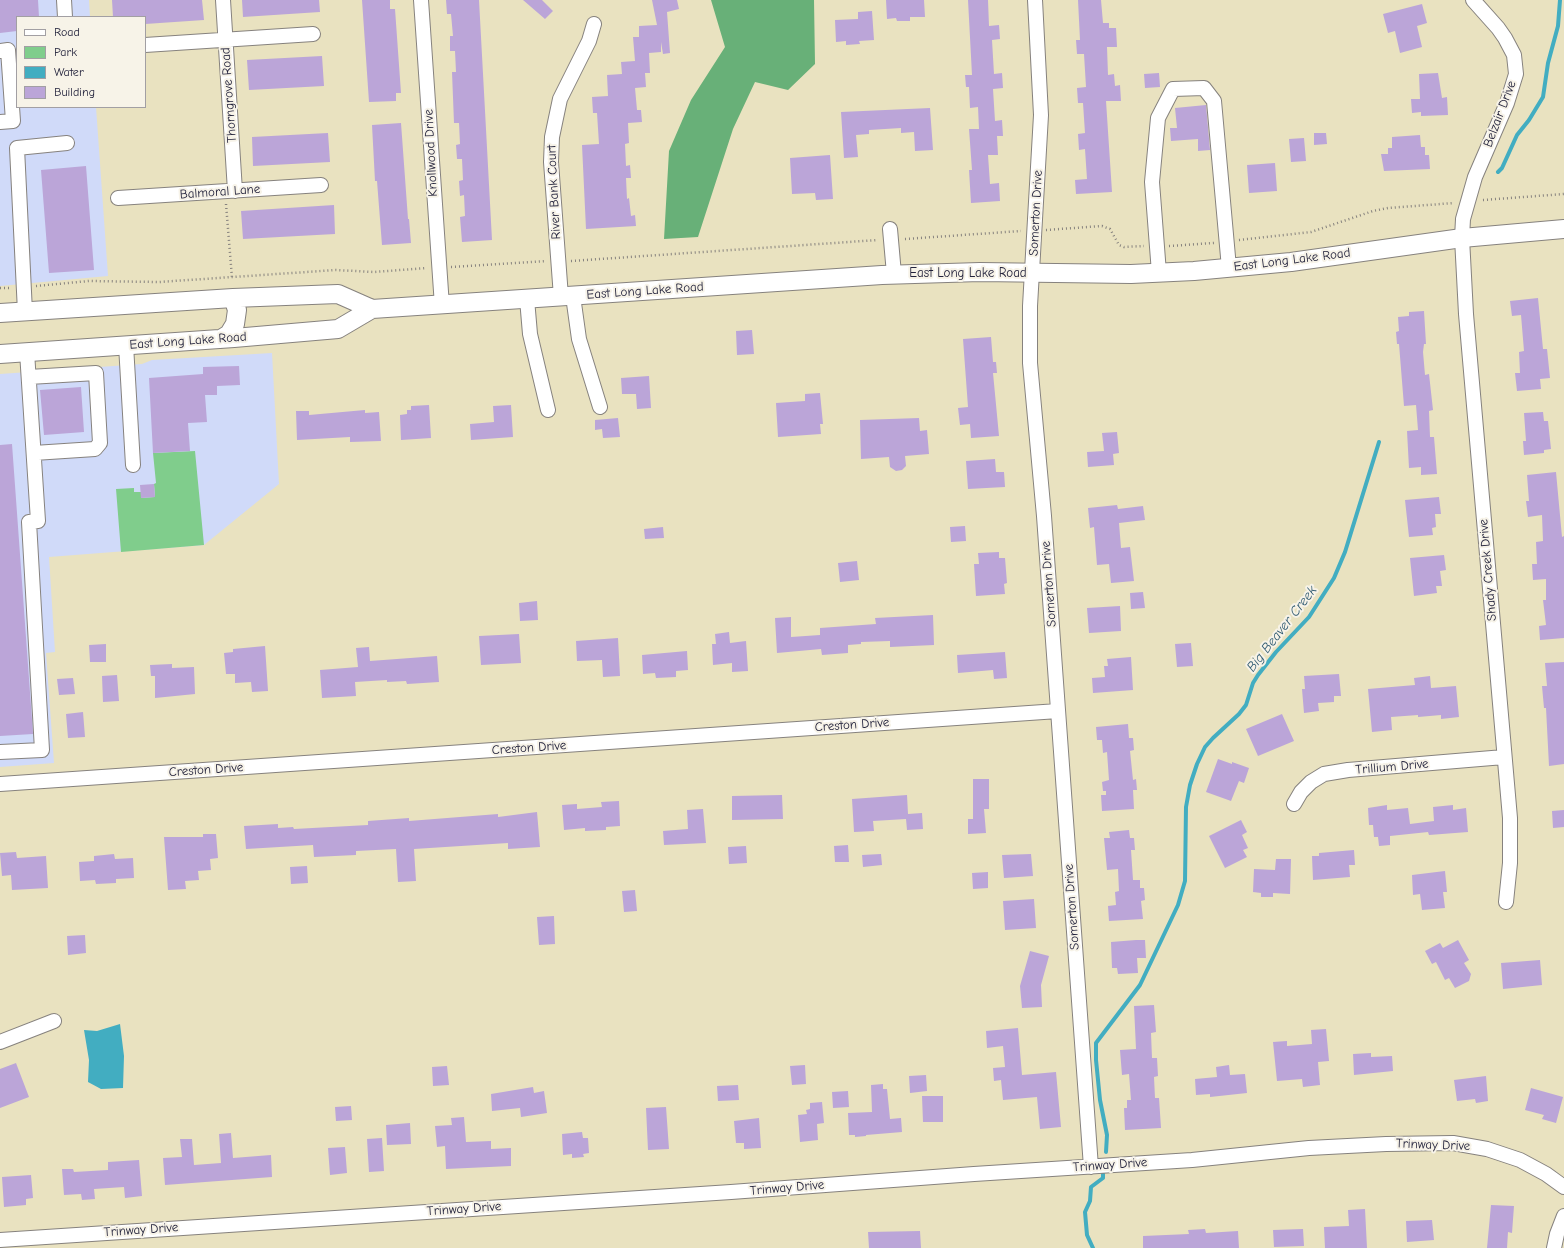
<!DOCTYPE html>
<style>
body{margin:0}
#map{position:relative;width:1564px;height:1248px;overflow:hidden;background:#e9e2c0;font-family:"Comic Neue",sans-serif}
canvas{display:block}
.legend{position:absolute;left:16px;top:16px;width:130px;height:92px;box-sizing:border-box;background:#f7f3e8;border:1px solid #a29fa3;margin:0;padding:5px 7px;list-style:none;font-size:12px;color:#22223b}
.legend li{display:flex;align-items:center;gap:8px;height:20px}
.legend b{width:20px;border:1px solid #a29fa3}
</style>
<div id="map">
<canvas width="1564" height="1248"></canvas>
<ul class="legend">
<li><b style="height:5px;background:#fff"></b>Road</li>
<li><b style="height:11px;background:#80cd8c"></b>Park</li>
<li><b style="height:11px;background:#42adc1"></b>Water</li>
<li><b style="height:11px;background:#bba5d8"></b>Building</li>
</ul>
</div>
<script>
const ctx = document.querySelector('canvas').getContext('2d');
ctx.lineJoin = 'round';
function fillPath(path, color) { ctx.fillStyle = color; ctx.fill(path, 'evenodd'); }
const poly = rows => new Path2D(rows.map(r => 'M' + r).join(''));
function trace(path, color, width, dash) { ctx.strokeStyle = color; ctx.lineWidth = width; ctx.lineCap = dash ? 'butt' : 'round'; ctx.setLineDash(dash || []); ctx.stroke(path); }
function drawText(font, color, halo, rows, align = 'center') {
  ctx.font = font + ' "Comic Neue",sans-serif'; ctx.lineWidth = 4; ctx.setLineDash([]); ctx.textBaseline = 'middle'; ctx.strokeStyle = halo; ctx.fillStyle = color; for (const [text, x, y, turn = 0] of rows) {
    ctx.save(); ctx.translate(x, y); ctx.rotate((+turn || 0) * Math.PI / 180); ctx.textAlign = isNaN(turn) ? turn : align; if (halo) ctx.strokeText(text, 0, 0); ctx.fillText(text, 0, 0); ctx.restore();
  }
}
fillPath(poly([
 [0,0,89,0,90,17,17,17,17,107,96,107,108,276,0,286],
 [272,353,279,484,204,545,49,557,55,652,46,653,54,763,0,767,0,374,142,364,152,360]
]), '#d0daf9');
fillPath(poly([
 [195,451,204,545,121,552,116,489,134,488,134,492,141,492,141,498,155,497,154,484,156,483,153,453]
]), '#80cd8c');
fillPath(poly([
 [711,0,814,0,815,64,788,90,755,82,733,129,698,237,664,239,669,151,691,100,725,47]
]), '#68b078');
fillPath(poly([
 [120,1024,124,1056,123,1088,101,1089,88,1082,89,1060,84,1030,97,1031]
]), '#42adc1');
trace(poly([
 [1498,172,1502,168,1517,135,1529,120,1543,97,1548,63,1558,26,1560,0],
 [1106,1152,1107,1135,1100,1100,1096,1060,1096,1043,1140,985,1178,905,1185,881,1186,807,1190,785,1197,764,1205,747,1213,738,1239,714,1246,705,1253,683,1258,675,1276,652,1309,617,1334,578,1345,552,1379,442],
 [1093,1248,1087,1235,1085,1212,1090,1201,1091,1187,1103,1178,1103,1174]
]), '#42adc1', 4);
fillPath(poly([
 [0,0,38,0,39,17,17,17,17,31,0,33],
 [112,0,202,0,204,20,145,24,145,17,113,17],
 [242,0,319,0,320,12,243,17],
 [362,0,390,0,390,9,395,9,401,93,396,93,396,101,369,102],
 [446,0,479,0,492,240,462,242,460,217,465,216,464,195,460,196,459,181,463,180,462,159,457,159,456,145,460,144,459,123,454,123,452,72,456,72,455,51,450,51,450,36,453,36,451,14,447,14],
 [523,0,542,0,553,11,545,19],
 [652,0,677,0,679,9,667,12,670,53,663,54,661,42,661,52,649,53,650,73,645,73,646,87,635,88,637,110,641,110,642,122,628,123,629,143,625,144,626,166,630,165,631,178,626,178,627,199,629,198,631,216,635,215,636,226,586,229,582,145,599,144,597,113,593,113,592,97,608,96,607,75,622,74,621,62,635,61,633,37,639,37,639,26,657,25],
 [886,0,924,0,925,17,910,17,910,21,897,21,896,18,887,19],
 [968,0,988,0,989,26,999,25,1000,39,992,40,994,74,1002,73,1003,88,993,89,995,121,1002,120,1003,136,997,136,998,155,988,155,990,184,999,183,1000,201,971,203,969,170,972,170,969,129,979,129,978,107,970,108,969,87,966,87,965,75,972,75],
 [1078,0,1101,0,1103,23,1109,23,1109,28,1116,28,1117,47,1107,47,1108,75,1114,74,1115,86,1120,85,1121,101,1106,101,1112,192,1076,194,1075,180,1087,179,1085,149,1079,150,1078,134,1085,133,1083,103,1078,103,1077,88,1086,87,1084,54,1077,54,1076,40,1080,40],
 [1422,4,1427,23,1417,26,1422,47,1400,53,1395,31,1388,33,1383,14],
 [872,11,874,40,859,41,860,44,846,45,846,41,836,42,835,20,858,19,858,12],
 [322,56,324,86,249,90,247,60],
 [1159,73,1160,87,1145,88,1144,74],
 [1438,73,1442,98,1447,97,1448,115,1421,116,1421,112,1412,113,1411,99,1420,99,1419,74],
 [1206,105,1210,150,1198,151,1198,139,1171,141,1170,128,1177,128,1175,108],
 [930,108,933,150,915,151,914,132,901,133,901,128,869,130,869,134,856,135,858,157,844,158,841,112],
 [401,123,408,219,409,219,411,243,382,245,377,181,375,181,372,125],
 [328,133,330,162,253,166,252,137],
 [1314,133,1326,133,1327,144,1314,145],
 [1420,135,1421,147,1425,147,1425,155,1429,155,1430,169,1384,171,1381,154,1388,154,1388,148,1392,148,1392,137],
 [1304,138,1306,161,1291,162,1289,139],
 [830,155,833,199,816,200,815,193,792,194,790,158],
 [1275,163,1277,191,1249,193,1247,165],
 [86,166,94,270,49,273,41,170],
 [334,205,335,234,243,239,241,211],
 [1538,298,1543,349,1547,349,1550,378,1540,379,1541,389,1517,391,1515,373,1520,373,1519,352,1524,351,1521,315,1512,316,1510,301],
 [1424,311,1426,344,1424,344,1423,352,1425,375,1429,374,1433,410,1429,411,1430,437,1434,437,1437,474,1421,475,1421,467,1409,468,1407,431,1418,430,1416,405,1404,406,1399,344,1397,344,1396,332,1399,331,1398,317,1409,316,1409,312],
 [752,330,754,354,737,355,736,331],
 [991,337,993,362,996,362,997,373,993,373,999,436,971,438,970,424,960,425,958,408,968,407,963,339],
 [239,366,240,385,217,386,217,395,205,395,207,422,188,423,190,451,153,453,149,378,203,374,203,367],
 [649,376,651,408,637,409,636,394,622,394,621,378],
 [81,387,84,432,44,435,40,390],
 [820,393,823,424,820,424,821,434,778,437,776,403,805,401,805,394],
 [429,405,431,438,401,440,400,415,407,414,407,410,411,410,411,406],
 [511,405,513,437,471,440,470,424,494,422,493,406],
 [365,410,365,413,379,412,381,441,350,442,350,437,297,440,296,411,309,411,309,415],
 [1543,412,1544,421,1548,421,1551,449,1544,450,1544,453,1524,455,1523,441,1526,441,1524,413],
 [618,418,620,437,603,438,602,429,595,430,595,420],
 [919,418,920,431,927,430,929,454,905,456,906,466,902,470,896,471,890,467,889,457,861,459,860,420],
 [1117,432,1119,453,1113,454,1114,465,1088,467,1087,452,1104,451,1102,433],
 [12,444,33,734,0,736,0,445],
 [995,459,996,472,1004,472,1005,487,968,489,966,461],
 [1556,472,1562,537,1564,536,1564,638,1540,640,1539,626,1546,625,1543,600,1546,600,1546,579,1533,580,1532,564,1537,564,1536,542,1543,541,1542,515,1528,517,1526,501,1529,501,1527,475],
 [154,484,155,497,141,498,140,485],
 [1439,497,1441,514,1435,514,1436,527,1432,528,1433,535,1409,537,1405,500],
 [1117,505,1118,509,1143,506,1145,520,1119,523,1121,548,1130,547,1134,581,1111,583,1109,564,1097,565,1094,527,1090,528,1088,508],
 [965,526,966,541,951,542,950,527],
 [663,527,664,538,645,539,644,529],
 [999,552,999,558,1005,558,1007,583,1004,584,1005,594,976,596,974,564,979,564,978,553],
 [1444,555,1446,570,1440,571,1442,586,1436,586,1437,593,1414,596,1410,558],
 [857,561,859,580,840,582,838,563],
 [1143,592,1145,608,1131,609,1130,593],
 [537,601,538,620,520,621,519,603],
 [1120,606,1121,631,1089,633,1087,608],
 [933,615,934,645,890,647,890,641,861,642,861,644,848,645,848,653,822,655,821,649,777,653,775,618,791,617,791,637,820,635,820,628,876,624,875,618],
 [729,632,730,643,746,641,748,671,732,672,732,663,713,665,712,644,716,644,715,634],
 [519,634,521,663,481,665,479,636],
 [618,638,620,676,603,677,602,660,577,661,576,641],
 [1191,643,1193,666,1177,667,1175,644],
 [106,644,106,662,90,662,89,645],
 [265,646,268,691,252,692,251,682,235,683,235,674,226,674,224,653,233,652,233,649],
 [369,647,370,661,437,656,439,682,407,684,406,681,387,682,387,680,355,682,356,696,322,698,320,670,358,667,356,648],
 [687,651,688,670,676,671,676,677,656,678,655,673,643,674,642,655],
 [1005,652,1007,678,994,679,993,670,958,673,957,655],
 [1131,657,1133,690,1093,693,1092,678,1105,677,1104,666,1108,666,1107,659],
 [1564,662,1564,764,1549,766,1546,708,1544,708,1542,686,1547,686,1545,663],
 [172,664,172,668,194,667,195,694,155,698,155,676,151,676,150,665],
 [1339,674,1341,696,1334,696,1334,702,1318,703,1319,711,1304,713,1302,689,1305,689,1304,676],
 [117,675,119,701,103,702,102,676],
 [1430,676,1431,688,1456,686,1459,717,1441,719,1441,715,1418,717,1418,715,1391,717,1392,730,1372,732,1368,689,1415,685,1414,678],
 [73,678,75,694,59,695,57,679],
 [83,712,85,737,68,738,66,714],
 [1282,714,1294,741,1258,756,1246,729],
 [1128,724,1129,738,1133,738,1134,750,1130,751,1133,780,1136,779,1137,790,1133,790,1134,809,1102,811,1101,795,1106,795,1106,791,1103,791,1102,782,1109,780,1107,752,1103,753,1102,740,1097,740,1096,727],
 [1218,759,1232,764,1232,762,1249,768,1244,783,1239,781,1231,801,1206,792],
 [973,779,989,779,989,809,984,809,986,833,968,834,968,819,973,819],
 [782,795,783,819,732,820,732,796],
 [907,795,908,814,922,813,923,829,907,830,906,819,873,821,874,831,854,832,852,799],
 [619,801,620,826,606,827,606,830,585,831,585,828,564,830,562,805,577,804,577,809,602,807,601,802],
 [1387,805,1387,810,1408,808,1410,824,1434,821,1433,807,1453,805,1453,810,1466,808,1468,832,1429,835,1428,832,1390,836,1390,845,1379,846,1378,837,1374,837,1373,825,1369,825,1368,808],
 [703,809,706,843,664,845,663,831,688,829,687,810],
 [1564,810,1564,827,1553,828,1552,811],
 [537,812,540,847,508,849,508,843,414,849,416,881,398,882,396,849,356,851,356,855,314,857,313,845,246,849,244,826,278,824,278,828,293,827,294,829,368,825,368,821,409,818,409,821,498,814,498,817],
 [1241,820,1247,832,1242,835,1248,848,1243,850,1247,857,1225,868,1209,836],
 [1129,830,1130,838,1134,838,1135,850,1131,850,1133,880,1140,880,1140,888,1144,888,1145,900,1141,901,1143,919,1109,921,1108,906,1116,905,1115,892,1119,891,1118,869,1107,870,1104,838,1110,838,1109,832],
 [203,834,216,834,218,858,210,859,211,870,198,871,199,880,185,881,186,889,168,890,164,837,203,837],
 [848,845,849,862,835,862,834,846],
 [746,846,747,863,729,864,728,847],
 [1354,850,1355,865,1349,865,1350,877,1313,880,1312,856,1319,856,1319,853],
 [16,852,17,858,46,856,48,888,12,890,11,875,2,876,0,853],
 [114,854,115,859,133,858,134,878,116,879,116,883,96,884,95,880,80,881,79,862,94,861,94,856],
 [881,854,882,865,863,867,862,855],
 [1031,854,1033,876,1004,878,1002,855],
 [1276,859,1291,859,1290,894,1273,893,1273,897,1261,897,1261,893,1253,892,1254,869,1275,870],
 [307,866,308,883,291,884,290,867],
 [1445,871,1447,892,1443,892,1445,908,1422,910,1420,894,1413,895,1412,875],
 [988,872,988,888,973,889,972,873],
 [635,890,637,911,624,912,622,891],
 [1034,899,1036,928,1005,930,1003,901],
 [554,916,555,944,539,945,537,917],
 [85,935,86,953,68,955,67,936],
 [1136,940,1145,940,1146,958,1137,958,1138,973,1118,974,1117,968,1112,968,1111,942],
 [1458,940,1469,960,1464,963,1471,974,1469,981,1455,988,1449,978,1445,980,1436,962,1432,964,1425,951,1440,943,1443,948],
 [1030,951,1049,956,1041,985,1042,1007,1022,1008,1020,986],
 [1540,960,1542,985,1503,989,1501,963],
 [1154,1005,1156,1032,1151,1033,1152,1058,1157,1058,1158,1076,1154,1077,1155,1098,1159,1098,1161,1128,1125,1130,1124,1108,1127,1108,1127,1100,1131,1100,1129,1074,1122,1075,1120,1050,1136,1049,1134,1006],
 [1018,1028,1022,1075,1056,1072,1061,1127,1040,1129,1037,1097,1003,1100,1001,1080,994,1081,993,1068,1005,1067,1003,1046,987,1048,986,1031],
 [1326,1029,1329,1061,1318,1062,1320,1085,1303,1087,1302,1079,1277,1081,1273,1042,1287,1041,1287,1046,1312,1044,1311,1030],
 [1371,1053,1371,1057,1392,1056,1393,1071,1354,1075,1353,1054],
 [16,1063,29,1097,0,1108,0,1069],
 [805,1065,806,1084,792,1085,790,1066],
 [1229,1065,1230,1075,1245,1074,1247,1093,1210,1097,1210,1094,1196,1095,1195,1079,1217,1077,1216,1067],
 [447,1066,449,1085,433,1086,432,1067],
 [926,1075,927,1091,910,1093,909,1076],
 [1486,1076,1488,1101,1476,1103,1475,1099,1457,1101,1454,1080],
 [883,1084,883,1089,887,1089,890,1119,901,1118,902,1132,866,1135,866,1136,855,1137,855,1135,849,1135,848,1113,872,1112,871,1085],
 [738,1085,739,1100,718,1101,717,1086],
 [533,1087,534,1093,544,1091,547,1113,521,1117,520,1108,492,1111,491,1094],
 [1531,1088,1563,1097,1556,1123,1542,1119,1544,1115,1525,1110],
 [848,1091,849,1107,833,1108,832,1092],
 [922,1096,943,1096,943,1122,923,1122],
 [822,1102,824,1123,817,1124,818,1140,800,1142,798,1115,807,1114,806,1110,810,1109,810,1103],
 [351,1106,352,1120,336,1121,335,1107],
 [666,1107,669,1149,648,1150,646,1108],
 [464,1117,466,1142,491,1141,491,1149,511,1148,511,1166,446,1169,445,1146,437,1147,435,1126,452,1125,451,1118],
 [759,1118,761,1148,744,1149,744,1143,736,1143,734,1121],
 [410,1123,411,1144,387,1145,386,1125],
 [582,1132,583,1138,588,1138,589,1153,583,1154,584,1157,572,1158,572,1154,563,1155,562,1134],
 [231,1133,233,1158,271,1155,272,1177,165,1185,163,1158,182,1157,180,1139,192,1139,194,1165,221,1163,219,1134],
 [382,1138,384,1171,369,1172,367,1139],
 [345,1147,347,1173,330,1175,328,1148],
 [139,1160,142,1196,125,1198,124,1187,94,1189,95,1199,82,1200,81,1194,64,1195,62,1169,73,1169,74,1172,108,1170,108,1162],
 [31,1175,33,1198,26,1199,26,1205,4,1207,2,1177],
 [1491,1205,1514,1206,1512,1233,1508,1232,1507,1248,1487,1248],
 [1365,1209,1367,1248,1325,1248,1324,1227,1349,1226,1348,1210],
 [1432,1220,1434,1240,1407,1242,1406,1221],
 [1205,1229,1206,1233,1238,1231,1239,1248,1143,1248,1143,1236,1189,1234,1188,1230],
 [1303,1229,1304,1246,1274,1247,1273,1230],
 [920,1231,921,1248,869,1248,868,1232]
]), '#bba5d8');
const minor = poly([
 [64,0,65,17],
 [223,0,235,191],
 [421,0,442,306],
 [1035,0,1041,115,1030,306,1030,363,1044,516,1091,1167],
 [1473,0,1498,28,1505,38,1514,55,1516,74,1507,103,1475,177,1463,219,1462,238,1466,314,1510,818,1510,863,1506,902],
 [145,45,313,34],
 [0,51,8,50,13,121,0,122],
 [118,198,321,185],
 [890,229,894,274],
 [1159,273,1152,182,1158,118,1173,89,1204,88,1214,101,1229,268],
 [573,296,579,339,600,407],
 [561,297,551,162,552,137,560,99,589,41,594,24],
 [527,299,530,334,548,410],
 [25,312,17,148,67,143],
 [126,345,133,465],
 [29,377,96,373,100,443,95,449,34,453],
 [0,752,42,750,29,522,38,521,27,352],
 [0,784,1058,711],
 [1294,804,1301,792,1311,782,1324,774,1348,770,1504,757],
 [0,1042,54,1021],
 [0,1240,731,1192,974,1174,1192,1160,1309,1148,1386,1144,1453,1143,1487,1149,1520,1160,1546,1174,1564,1187],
 [1554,1248,1557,1234,1564,1216]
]);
const major = poly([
 [0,313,233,298,338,294,372,309],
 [221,339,229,334,235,324,237,310,233,298],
 [0,354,234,338,338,329,372,309,882,275,980,272,1131,274,1194,271,1291,262,1462,238,1564,229]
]);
trace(minor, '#86827e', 16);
trace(major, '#86827e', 20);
trace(poly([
 [1483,200,1564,194],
 [226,204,232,278],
 [1046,230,1102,226,1110,229,1119,245,1124,247,1144,246],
 [905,239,1021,231],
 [1239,240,1311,232,1373,211,1388,208,1454,203],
 [1169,246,1214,243],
 [571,261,878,240],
 [451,267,546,261],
 [36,286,89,281,159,282,336,270,374,272,427,268],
 [0,288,11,288]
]), '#86827e', 2.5, [1, 3]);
trace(minor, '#fff', 14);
trace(major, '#fff', 18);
drawText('13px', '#22223b', '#f7f3e8', [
 ["Thorngrove Road",229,95,-94],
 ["Belzair Drive",1500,114,-69],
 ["Knollwood Drive",431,153,-93],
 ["Balmoral Lane",220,192,-4],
 ["River Bank Court",554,192,-93],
 ["Somerton Drive",1036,213,-87],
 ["East Long Lake Road",1292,260,-7],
 ["East Long Lake Road",968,273],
 ["East Long Lake Road",645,291,-4],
 ["East Long Lake Road",188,341,-4],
 ["Shady Creek Drive",1488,570,-95],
 ["Somerton Drive",1049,584,-94],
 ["Creston Drive",852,725,-4],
 ["Creston Drive",529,748,-4],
 ["Trillium Drive",1392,767,-5],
 ["Creston Drive",206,770,-4],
 ["Somerton Drive",1072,907,-94],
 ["Trinway Drive",1433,1145,2],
 ["Trinway Drive",1110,1165,-4],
 ["Trinway Drive",787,1188,-5],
 ["Trinway Drive",464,1209,-4],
 ["Trinway Drive",141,1230,-4]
]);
drawText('italic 14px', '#2f5a71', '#f7f3e8', [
 ["Big Beaver Creek",1282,629,-52]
]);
</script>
